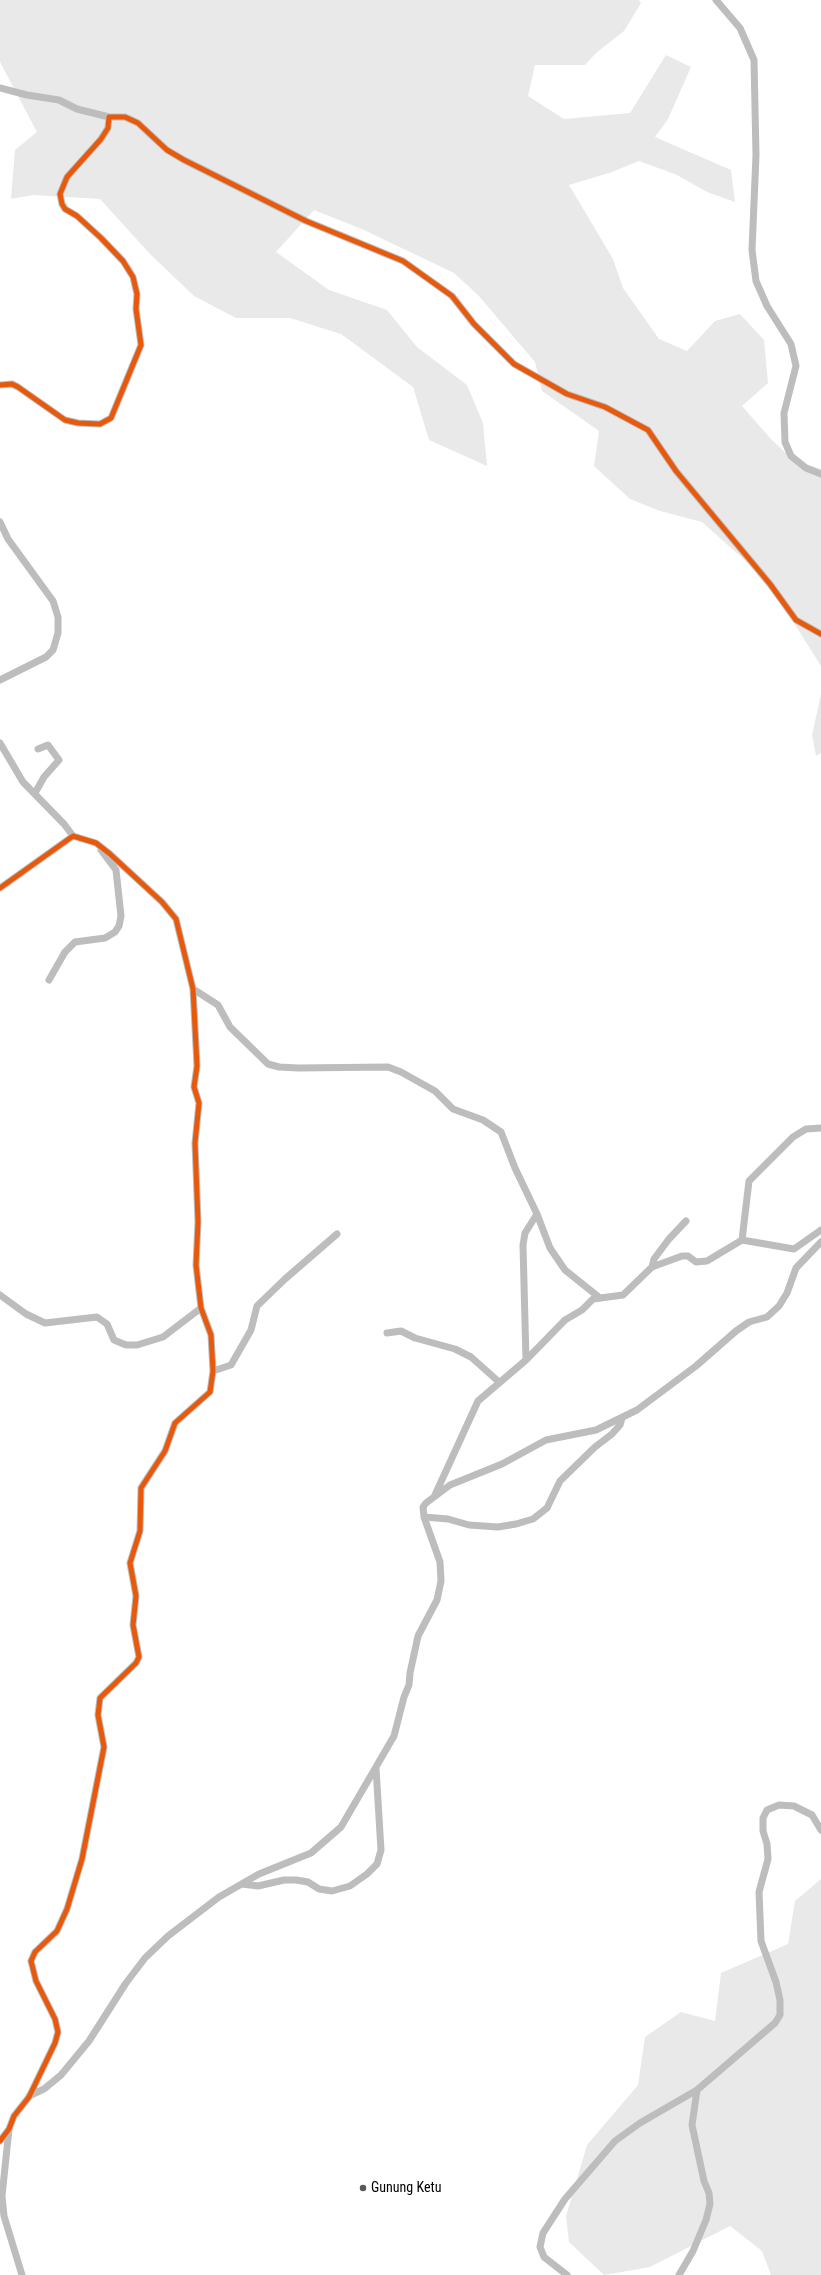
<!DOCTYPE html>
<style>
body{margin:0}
canvas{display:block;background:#fff}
</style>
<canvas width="821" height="2275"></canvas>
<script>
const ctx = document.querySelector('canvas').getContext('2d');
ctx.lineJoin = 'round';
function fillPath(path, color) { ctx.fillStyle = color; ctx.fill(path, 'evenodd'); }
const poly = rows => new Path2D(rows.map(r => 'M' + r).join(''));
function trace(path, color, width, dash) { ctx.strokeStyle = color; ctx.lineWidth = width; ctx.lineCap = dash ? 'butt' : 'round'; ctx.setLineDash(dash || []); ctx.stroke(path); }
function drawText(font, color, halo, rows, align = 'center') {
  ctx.font = font + ' "Roboto Condensed",sans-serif'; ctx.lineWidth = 3.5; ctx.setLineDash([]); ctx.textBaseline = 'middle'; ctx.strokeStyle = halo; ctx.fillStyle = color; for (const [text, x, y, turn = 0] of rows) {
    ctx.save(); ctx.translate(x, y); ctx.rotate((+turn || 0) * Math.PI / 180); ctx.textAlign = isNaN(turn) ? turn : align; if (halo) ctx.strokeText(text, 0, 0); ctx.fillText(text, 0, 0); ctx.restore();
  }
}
fillPath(poly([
 [0,0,639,0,641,3,624,31,596,53,585,65,535,65,528,96,564,119,630,113,666,55,691,67,668,119,655,137,731,170,735,202,707,192,677,175,639,161,612,172,569,185,613,259,623,288,659,339,687,351,715,321,740,314,764,340,768,383,742,406,771,439,793,460,821,469,821,666,782,604,749,564,702,522,660,511,630,499,594,466,599,431,542,391,535,362,478,295,454,273,364,230,314,210,276,252,329,290,387,310,417,347,467,385,483,423,487,466,429,440,413,387,341,334,290,318,236,318,194,296,150,254,100,199,33,195,11,199,15,150,37,132,0,62],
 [821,694,821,753,816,756,812,735],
 [821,1879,821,2275,771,2275,762,2251,730,2226,650,2267,604,2275,569,2242,566,2216,587,2145,638,2085,645,2037,681,2012,715,2021,721,1973,788,1944,795,1901]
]), '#e9e9e9');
trace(poly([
 [716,0,740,28,754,60,756,155,752,250,756,281,767,306,791,344,796,366,784,413,785,442,791,456,806,468,821,474],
 [0,88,27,95,59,100,77,109,109,117],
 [0,385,12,384,18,387,65,420,78,423,100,424,111,418,141,345,136,309,137,294,133,277,123,261,101,238,77,216,65,209,62,204,60,194,67,177,101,139,108,128,109,117,125,117,138,123,167,150,184,160,306,221,403,261,452,296,474,324,514,364,567,394,605,407,648,430,676,471,770,584,796,620,821,634],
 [0,522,8,539,53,601,58,617,58,633,53,650,46,657,0,680],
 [0,743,23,782,64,824,73,836],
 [35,793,44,777,59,760,48,745,38,749],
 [0,888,73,836,96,843,110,854,162,902,176,919,193,989,197,1066,194,1087,199,1103,195,1143,198,1222,196,1265,201,1308,211,1335,213,1371,210,1392,175,1423,165,1451,141,1488,140,1531,130,1563,136,1596,133,1625,139,1657,136,1663,100,1698,98,1715,104,1747,82,1859,67,1909,57,1931,35,1952,31,1961,36,1981,55,2019,58,2032,55,2043,29,2097,14,2116,9,2129,0,2141],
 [49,980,65,952,75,942,105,938,115,932,119,926,121,916,116,870,101,850],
 [193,989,218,1005,230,1027,268,1064,279,1067,298,1068,388,1067,401,1072,435,1091,453,1109,483,1120,501,1132,515,1168,537,1214,525,1233,523,1245,526,1360],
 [537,1214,550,1248,565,1270,600,1298],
 [742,1240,749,1181,793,1137,806,1129,821,1128],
 [652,1267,682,1256,688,1256,696,1262,707,1261,742,1240,794,1249,821,1230],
 [0,1295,26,1314,45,1323,97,1317,107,1324,114,1340,126,1345,137,1345,163,1337,201,1308],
 [387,1333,401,1331,415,1338,455,1349,471,1357,499,1382],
 [213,1371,231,1365,251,1330,257,1306,285,1279,337,1234],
 [435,1495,478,1401,526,1360,565,1320,582,1310,593,1299,623,1295,652,1267,654,1259,669,1239,686,1221],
 [424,1517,448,1519,469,1525,498,1527,516,1524,533,1519,547,1508,560,1481,595,1447,612,1434,620,1425,622,1418],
 [242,1884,258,1886,284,1880,296,1880,308,1882,319,1889,332,1891,350,1886,367,1874,377,1864,381,1850,376,1768],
 [29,2096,44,2089,61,2075,89,2041,126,1983,145,1958,168,1936,219,1897,259,1874,311,1853,341,1827,394,1736,404,1697,409,1685,410,1673,418,1636,437,1600,441,1581,440,1562,424,1517,423,1507,426,1503,450,1485,502,1464,546,1440,596,1430,637,1410,696,1366,736,1331,749,1322,767,1317,779,1306,787,1293,796,1268,821,1242],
 [9,2129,2,2196,4,2216,22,2275],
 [567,2275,544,2257,540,2247,543,2233,565,2199,615,2141,640,2123,697,2090],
 [679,2275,693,2251,706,2220,710,2204,709,2193,704,2181,692,2125,697,2090,775,2023,780,2015,780,2000,776,1982,761,1941,759,1892,768,1859,767,1844,763,1831,763,1818,767,1810,779,1805,794,1806,812,1815,821,1830]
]), '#bdbdbd', 7);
trace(poly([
 [0,385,12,384,18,387,65,420,78,423,100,424,111,418,141,345,136,309,137,294,133,277,123,261,101,238,77,216,65,209,62,204,60,194,67,177,101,139,108,128,109,117,125,117,138,123,167,150,184,160,306,221,403,261,452,296,474,324,514,364,567,394,605,407,648,430,676,471,770,584,796,620,821,634],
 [0,888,73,836,96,843,110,854,162,902,176,919,193,989,197,1066,194,1087,199,1103,195,1143,198,1222,196,1265,201,1308,211,1335,213,1371,210,1392,175,1423,165,1451,141,1488,140,1531,130,1563,136,1596,133,1625,139,1657,136,1663,100,1698,98,1715,104,1747,82,1859,67,1909,57,1931,35,1952,31,1961,36,1981,55,2019,58,2032,55,2043,29,2097,14,2116,9,2129,0,2141]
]), '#e8590c', 5);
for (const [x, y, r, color] of [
 [363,2188,4,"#595959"]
]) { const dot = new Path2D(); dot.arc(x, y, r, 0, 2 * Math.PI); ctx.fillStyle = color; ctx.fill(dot); trace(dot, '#fff', 1.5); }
drawText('14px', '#000', '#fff', [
 ["Gunung Ketu",371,2188]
], 'left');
</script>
